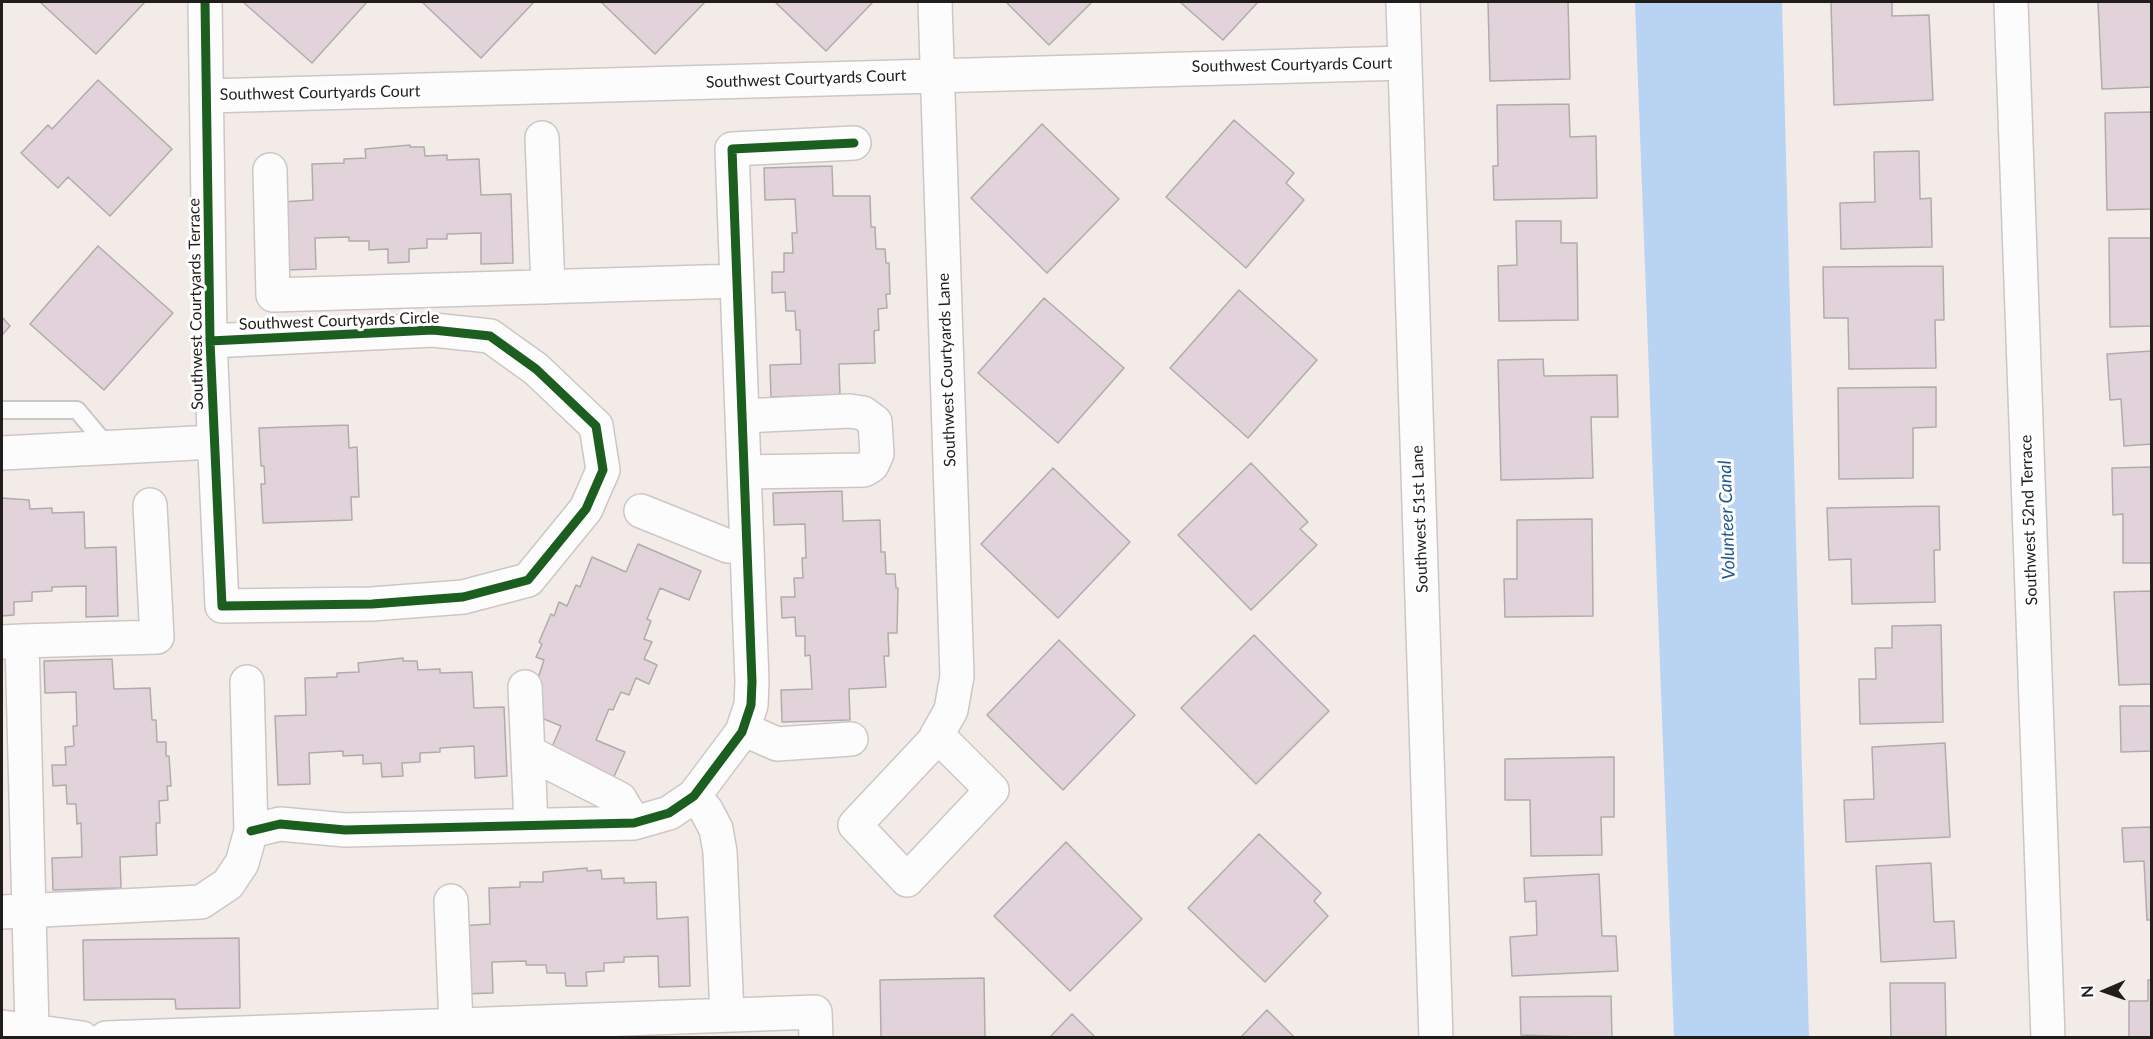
<!DOCTYPE html>
<style>
body{margin:0}
#map{position:relative;width:2153px;height:1039px;overflow:hidden;background:#f2ebe8;font-family:Lato,sans-serif}
canvas{display:block}
.frame{position:absolute;inset:0;border:3px solid #211d1b;pointer-events:none}
.north{position:absolute;left:2075px;top:961px;width:60px;height:60px;-webkit-text-stroke:4px #fff;paint-order:stroke;rotate:268deg;font-size:16px;font-weight:700;line-height:24px;text-align:center;color:#211d1b}
.north::after{content:'';display:block;margin:auto;width:21px;height:27px;background:#211d1b;clip-path:polygon(50% 0,100% 100%,50% 72%,0 100%)}
</style>
<div id="map">
<canvas width="2153" height="1039"></canvas>
<div class="frame"></div>
<div class="north">N</div>
</div>
<script>
const ctx = document.querySelector('canvas').getContext('2d');
ctx.lineJoin = 'round';
function fillPath(path, color) { ctx.fillStyle = color; ctx.fill(path, 'evenodd'); }
const poly = rows => new Path2D(rows.map(r => 'M' + r).join(''));
function trace(path, color, width, dash) { ctx.strokeStyle = color; ctx.lineWidth = width; ctx.lineCap = dash ? 'butt' : 'round'; ctx.setLineDash(dash || []); ctx.stroke(path); }
function drawText(font, color, halo, rows, align = 'center') {
  ctx.font = font + ' Lato,sans-serif'; ctx.lineWidth = 6; ctx.setLineDash([]); ctx.textBaseline = 'middle'; ctx.strokeStyle = halo; ctx.fillStyle = color; for (const [text, x, y, turn = 0] of rows) {
    ctx.save(); ctx.translate(x, y); ctx.rotate((+turn || 0) * Math.PI / 180); ctx.textAlign = isNaN(turn) ? turn : align; if (halo) ctx.strokeText(text, 0, 0); ctx.fillText(text, 0, 0); ctx.restore();
  }
}
fillPath(poly([
 [1635,2,1782,2,1809,1037,1674,1037]
]), '#b9d3f3');
const building = poly([
 [40,2,145,2,96,54,40,2],
 [243,2,367,2,312,63,243,2],
 [422,2,534,2,481,58,422,2],
 [601,2,705,2,655,54,601,2],
 [775,2,873,2,826,51,775,2],
 [1006,2,1092,2,1049,45,1006,2],
 [1180,2,1258,2,1223,40,1180,2],
 [1488,2,1568,2,1570,79,1490,81,1488,2],
 [1831,2,1892,2,1892,16,1929,15,1933,100,1834,105,1831,2],
 [2098,2,2152,2,2152,87,2102,89,2098,2],
 [98,80,172,149,110,216,68,177,58,188,21,153,48,125,52,129,98,80],
 [1569,104,1570,137,1596,136,1597,198,1494,200,1493,166,1498,166,1497,105,1569,104],
 [2152,112,2152,209,2107,210,2105,113,2152,112],
 [1234,120,1294,173,1286,183,1304,200,1246,268,1166,197,1234,120],
 [1042,124,1119,199,1047,273,971,198,1042,124],
 [410,145,410,147,424,147,425,156,447,155,447,160,479,159,481,195,511,194,513,263,481,264,481,233,447,234,447,239,427,239,427,248,409,249,409,262,388,263,388,249,369,250,369,241,349,241,349,237,315,238,316,269,285,270,282,202,313,200,312,164,344,163,344,159,366,158,365,149,410,145],
 [1919,151,1920,199,1931,198,1932,247,1841,249,1840,203,1875,202,1874,152,1919,151],
 [832,166,833,196,870,196,871,227,875,227,876,249,885,249,886,263,889,263,890,294,886,294,887,308,878,309,879,330,874,331,875,363,839,364,840,395,771,397,770,365,801,364,800,330,796,330,795,311,786,311,785,292,772,293,772,272,784,272,784,253,793,253,792,233,797,233,795,199,765,200,764,168,832,166],
 [1516,221,1561,221,1561,243,1577,243,1578,320,1499,321,1498,266,1517,265,1516,221],
 [2109,238,2152,238,2152,326,2110,327,2109,238],
 [98,246,173,313,104,390,30,324,98,246],
 [1943,266,1944,320,1935,320,1936,368,1849,369,1848,318,1824,318,1823,267,1943,266],
 [1239,290,1317,360,1248,438,1170,368,1239,290],
 [1044,298,1124,368,1058,443,978,373,1044,298],
 [2,317,10,326,2,335,2,317],
 [2152,351,2152,444,2124,446,2121,399,2110,400,2107,354,2152,351],
 [1543,359,1544,376,1617,375,1618,417,1591,417,1593,478,1501,480,1498,360,1543,359],
 [1936,387,1936,427,1913,428,1913,478,1839,479,1838,388,1936,387],
 [348,425,349,448,357,447,359,497,351,497,352,520,263,523,261,484,265,484,264,466,261,466,259,428,348,425],
 [1251,463,1308,522,1300,529,1317,545,1251,610,1178,535,1251,463],
 [2152,467,2152,563,2123,563,2123,514,2113,515,2112,468,2152,467],
 [1053,468,1130,542,1058,618,981,544,1053,468],
 [842,491,843,521,880,520,881,552,885,552,886,574,895,574,896,588,898,588,897,633,888,633,889,656,884,656,886,687,849,689,850,720,782,722,781,690,812,689,810,655,805,656,805,636,796,636,795,617,782,618,781,597,795,597,794,578,803,578,802,558,806,558,805,524,774,525,773,493,842,491],
 [2,498,29,500,30,509,52,508,52,513,84,512,85,548,116,547,118,616,86,617,86,586,52,587,52,591,32,592,32,601,14,602,14,615,2,616,2,498],
 [1939,506,1940,550,1934,550,1935,602,1852,604,1851,559,1829,560,1827,508,1939,506],
 [1592,519,1593,616,1505,617,1504,579,1517,579,1517,520,1592,519],
 [638,544,701,571,689,600,660,588,647,619,651,621,644,639,652,642,644,659,657,665,649,684,636,678,629,695,621,692,613,710,609,709,596,740,625,752,612,781,549,754,561,726,527,712,544,660,536,657,542,644,539,642,551,614,554,616,559,602,567,606,576,585,580,587,592,557,626,572,638,544],
 [2152,591,2152,684,2119,685,2114,592,2152,591],
 [1941,625,1943,722,1860,724,1859,679,1876,679,1875,648,1892,648,1892,626,1941,625],
 [1254,635,1329,711,1256,784,1181,708,1254,635],
 [1059,640,1135,715,1063,790,987,715,1059,640],
 [403,658,403,661,417,661,418,670,440,669,440,673,472,672,474,708,504,707,507,776,475,778,474,746,440,748,440,752,420,753,420,762,402,763,403,776,382,777,381,763,363,764,363,755,343,756,343,751,309,753,310,784,278,785,275,716,306,715,305,678,337,677,337,673,359,672,358,663,403,658],
 [112,659,114,689,150,688,152,720,156,720,157,742,166,742,166,756,169,756,171,786,167,786,168,800,159,801,160,823,156,823,157,855,120,857,121,888,53,890,52,858,82,857,81,823,77,824,76,804,67,804,66,785,53,786,52,765,66,765,65,747,74,746,73,726,77,726,76,692,45,693,44,661,112,659],
 [2120,706,2152,706,2152,751,2121,752,2120,706],
 [1945,743,1950,837,1846,842,1844,800,1874,799,1872,747,1945,743],
 [1614,757,1614,817,1601,817,1602,855,1531,856,1530,800,1505,800,1505,759,1614,757],
 [2152,827,2152,920,2147,920,2144,861,2124,862,2122,828,2152,827],
 [1259,834,1321,893,1314,901,1328,916,1265,982,1188,908,1259,834],
 [1066,842,1142,919,1070,991,994,916,1066,842],
 [1931,863,1934,922,1954,921,1956,958,1881,962,1876,866,1931,863],
 [587,868,587,871,601,870,602,879,624,878,624,883,656,882,657,919,688,917,690,986,659,987,658,956,624,957,624,962,604,963,604,971,586,972,587,986,566,986,565,973,547,973,546,965,526,965,526,961,492,962,493,993,462,994,459,926,490,924,489,888,520,887,520,882,543,882,543,872,587,868],
 [1599,874,1602,936,1616,936,1618,971,1512,976,1510,937,1537,935,1536,901,1525,902,1524,878,1599,874],
 [239,938,240,1008,176,1009,175,999,84,1000,83,940,239,938],
 [984,978,985,1038,881,1038,880,980,984,978],
 [2148,980,2152,980,2152,1038,2129,1038,2129,1001,2148,1001,2148,980],
 [1890,983,1945,983,1946,1038,1891,1038,1890,983],
 [1611,996,1612,1038,1521,1035,1520,997,1611,996],
 [1267,1010,1295,1038,1240,1038,1267,1010],
 [1072,1014,1096,1038,1049,1038,1072,1014]
]);
fillPath(building, '#e1d3d9');
trace(building, '#b1acac', 1.5);
const lane = poly([
 [2,410,77,410,108,447]
]);
const street = poly([
 [205,2,210,341,222,606,372,604,463,597,528,580,586,509,603,470,596,426,536,369,490,336,433,330,210,341],
 [935,2,957,676,951,710,937,735,934,741,855,825,907,880,992,790,937,735],
 [1403,2,1436,1038],
 [2011,2,2048,1038],
 [207,96,1405,63],
 [542,138,548,287],
 [270,170,273,295,737,281],
 [742,416,850,411,863,413,875,422,877,454,872,465,864,470,744,472],
 [2,453,214,442],
 [641,511,728,546,747,547],
 [22,641,157,637,150,505],
 [2,642,22,641,32,1029],
 [525,687,531,824],
 [743,729,777,744,851,739],
 [528,752,620,799,634,823],
 [694,796,706,810,716,829,720,852,727,1015],
 [251,831,280,824,345,830,634,823,669,813,694,796,742,732,751,705,752,682,732,149,854,143],
 [451,901,456,1025],
 [2,912,201,902,228,884,242,863,251,831,247,682],
 [2,1027,82,1038],
 [106,1038,815,1012,816,1038]
]);
trace(lane, '#ccc7c5', 20);
trace(street, '#ccc7c5', 36);
trace(lane, '#fdfcfc', 16);
trace(street, '#fdfcfc', 33);
trace(poly([
 [205,2,210,341,222,606,372,604,463,597,528,580,586,509,603,470,596,426,536,369,490,336,433,330,210,341],
 [251,831,280,824,345,830,634,823,669,813,694,796,742,732,751,705,752,682,732,149,854,143]
]), '#1b5e20', 9);
drawText('16px', '#211d1b', '#fff', [
 ["Southwest Courtyards Court",1292,65,-1],
 ["Southwest Courtyards Court",806,79,-2],
 ["Southwest Courtyards Court",320,93,-1],
 ["Southwest Courtyards Terrace",196,304,-91],
 ["Southwest Courtyards Circle",339,321,-2],
 ["Southwest Courtyards Lane",947,370,-92],
 ["Southwest 51st Lane",1420,519,-92],
 ["Southwest 52nd Terrace",2029,520,-92]
]);
drawText('italic 18px', '#215892', '#fff', [
 ["Volunteer Canal",1727,520,-92]
]);
</script>
